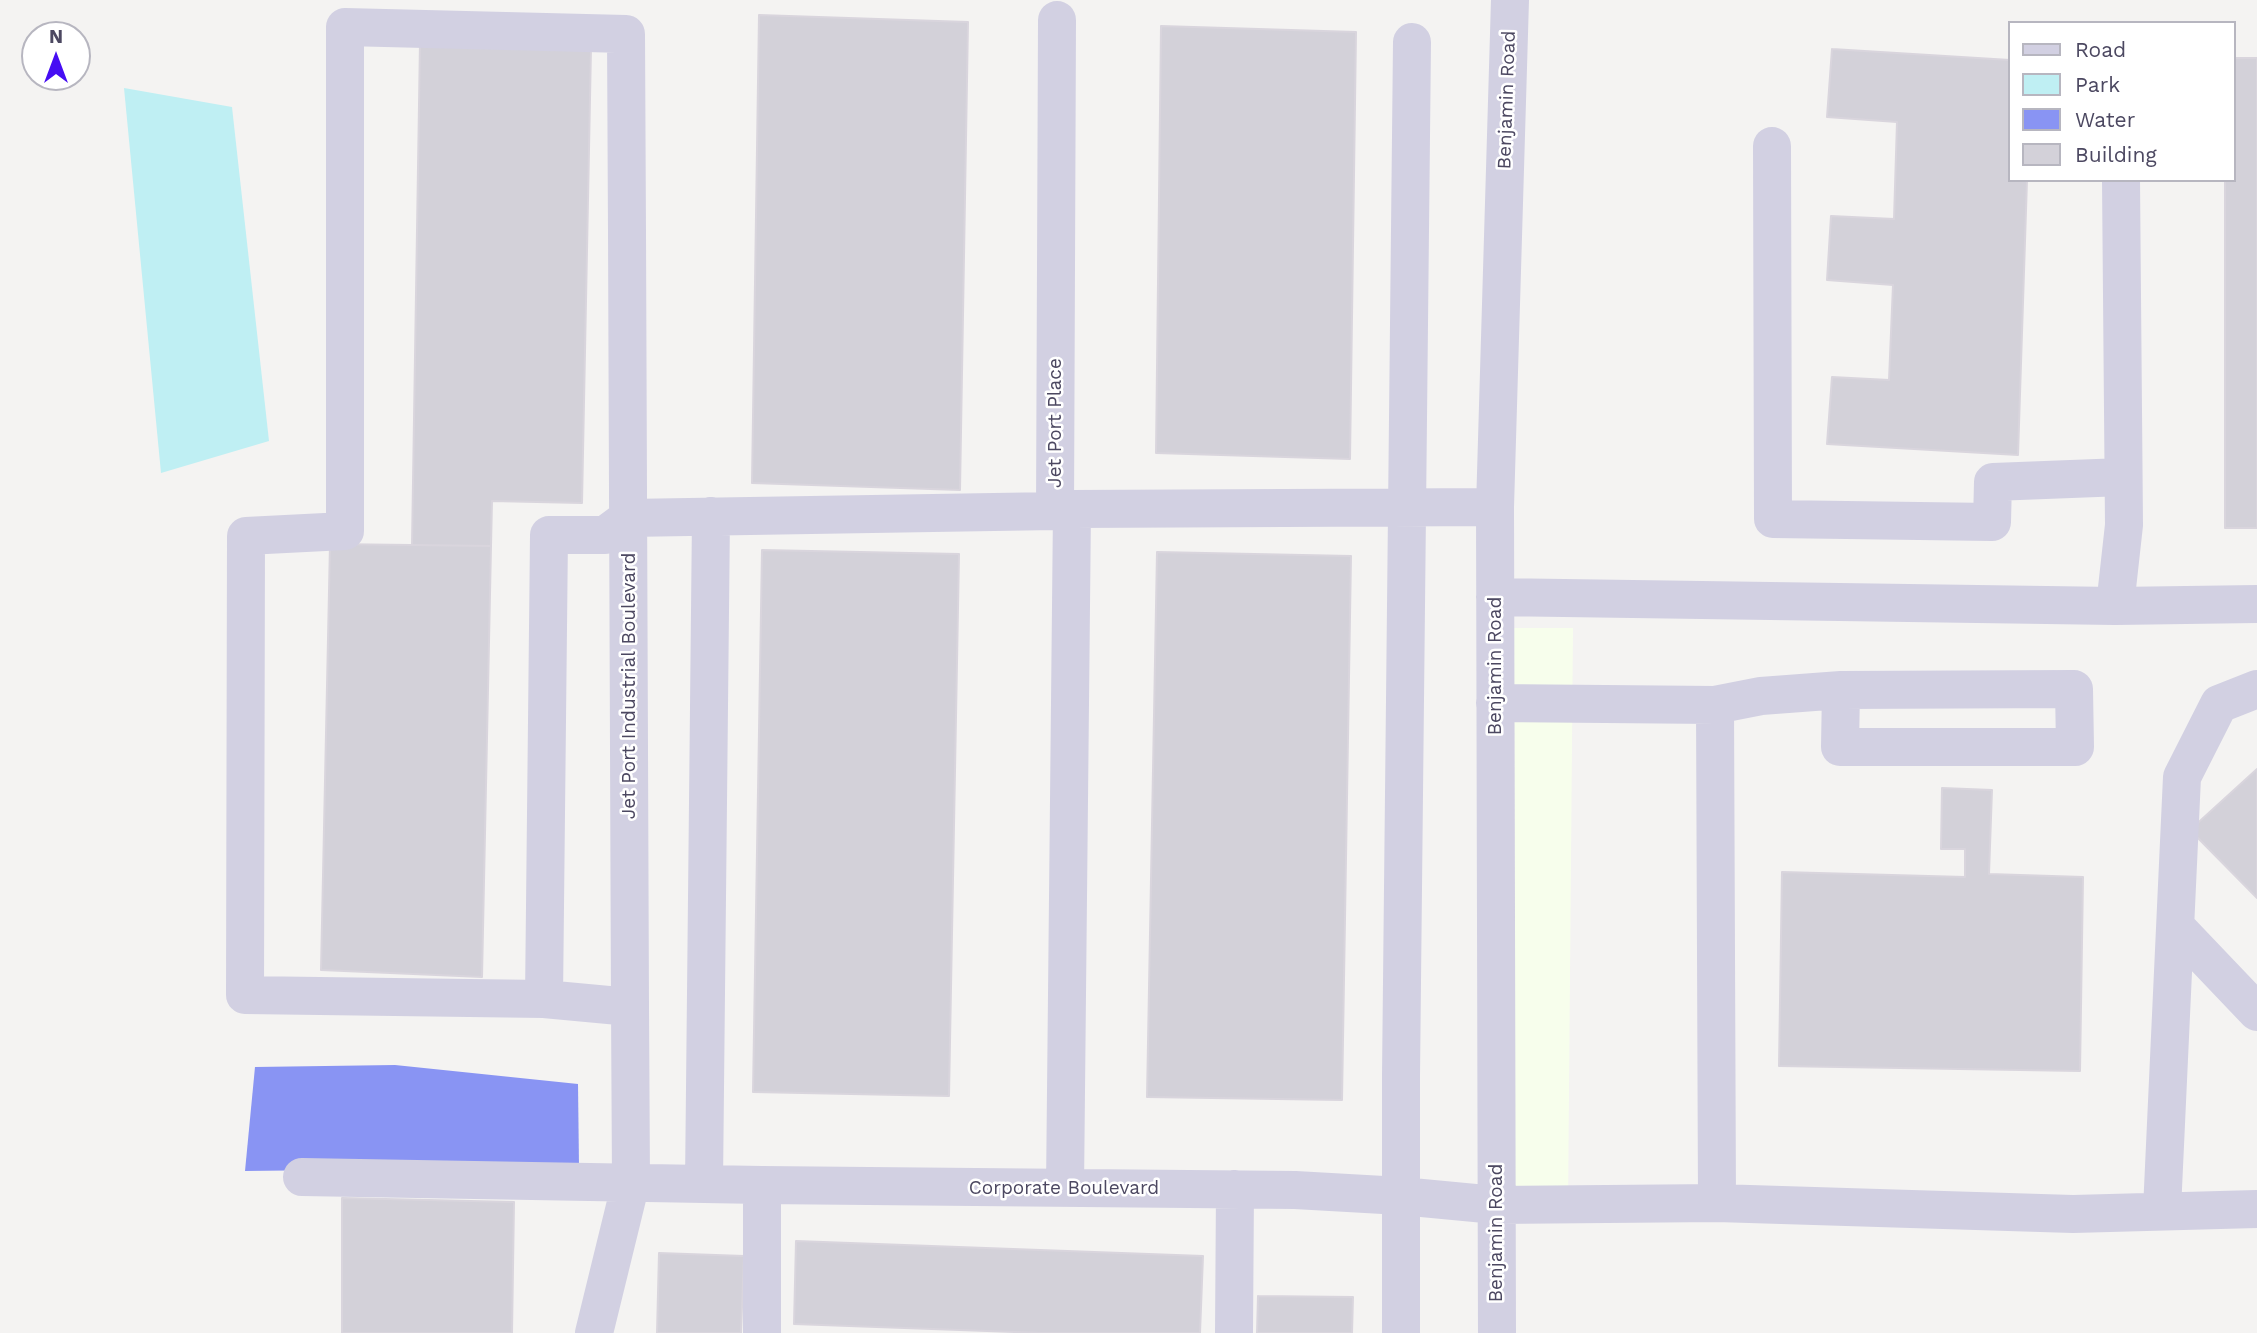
<!DOCTYPE html>
<style>
body{margin:0}
#map{position:relative;width:2257px;height:1333px;overflow:hidden;background:#f4f3f2;font-family:"Work Sans",sans-serif}
canvas{display:block}
.legend{position:absolute;left:2008px;top:21px;width:228px;height:161px;box-sizing:border-box;background:#fff;border:2px solid #b7b6c0;margin:0;padding:9px 12px;list-style:none;font-size:21px;color:#4c4861}
.legend li{display:flex;align-items:center;gap:14px;height:35px}
.legend b{width:35px;border:2px solid #b7b6c0}
.north{position:absolute;left:21px;top:21px;width:70px;height:70px;box-sizing:border-box;background:#fff;border:2px solid #b7b6c0;border-radius:50%;rotate:0deg;font-size:19px;font-weight:700;line-height:28px;text-align:center;color:#4c4861}
.north::after{content:'';display:block;margin:auto;width:24px;height:32px;background:#460df3;clip-path:polygon(50% 0,100% 100%,50% 72%,0 100%)}
</style>
<div id="map">
<canvas width="2257" height="1333"></canvas>
<ul class="legend">
<li><b style="height:9px;background:#d2d0e2"></b>Road</li>
<li><b style="height:19px;background:#bfeff3"></b>Park</li>
<li><b style="height:19px;background:#8994f3"></b>Water</li>
<li><b style="height:19px;background:#d3d1d9"></b>Building</li>
</ul>
<div class="north">N</div>
</div>
<script>
const ctx = document.querySelector('canvas').getContext('2d');
ctx.lineJoin = 'round';
function fillPath(path, color) { ctx.fillStyle = color; ctx.fill(path, 'evenodd'); }
const poly = rows => new Path2D(rows.map(r => 'M' + r).join(''));
function trace(path, color, width, dash) { ctx.strokeStyle = color; ctx.lineWidth = width; ctx.lineCap = dash ? 'butt' : 'round'; ctx.setLineDash(dash || []); ctx.stroke(path); }
function drawText(font, color, halo, rows, align = 'center') {
  ctx.font = font + ' "Work Sans",sans-serif'; ctx.lineWidth = 5; ctx.setLineDash([]); ctx.textBaseline = 'middle'; ctx.strokeStyle = halo; ctx.fillStyle = color; for (const [text, x, y, turn = 0] of rows) {
    ctx.save(); ctx.translate(x, y); ctx.rotate((+turn || 0) * Math.PI / 180); ctx.textAlign = isNaN(turn) ? turn : align; if (halo) ctx.strokeText(text, 0, 0); ctx.fillText(text, 0, 0); ctx.restore();
  }
}
fillPath(poly([
 [1514,628,1573,628,1568,1207,1515,1186]
]), '#f7feec');
fillPath(poly([
 [124,88,232,107,269,441,161,473]
]), '#bfeff3');
fillPath(poly([
 [395,1065,578,1084,579,1167,245,1171,255,1067]
]), '#8994f3');
const building = poly([
 [759,15,968,22,960,490,752,483,759,15],
 [1161,26,1356,32,1350,459,1156,453,1161,26],
 [420,42,591,48,582,503,492,501,491,546,412,545,420,42],
 [1832,49,2010,60,2010,180,2027,180,2018,455,1827,444,1832,377,1889,380,1893,285,1827,280,1831,216,1894,219,1897,122,1827,117,1832,49],
 [2234,58,2257,58,2257,528,2225,528,2225,180,2234,180,2234,58],
 [330,544,491,546,482,977,321,970,330,544],
 [762,550,959,554,949,1096,753,1092,762,550],
 [1157,552,1351,556,1342,1100,1147,1097,1157,552],
 [2257,769,2257,898,2190,830,2257,769],
 [1942,788,1992,790,1989,874,2083,877,2080,1071,1779,1066,1782,872,1965,877,1965,849,1941,849,1942,788],
 [342,1198,514,1202,512,1333,342,1333,342,1198],
 [796,1241,1203,1256,1200,1333,1042,1333,794,1324,796,1241],
 [659,1253,744,1256,741,1333,657,1333,659,1253],
 [1258,1296,1353,1297,1352,1333,1257,1333,1258,1296]
]);
fillPath(building, '#d3d1d9');
trace(building, '#d9d5dd', 2);
trace(poly([
 [1772,146,1773,519,1992,522,1993,482,2123,477],
 [1055,511,1057,20],
 [1495,597,2115,606,2257,604],
 [2115,606,2124,525,2121,180],
 [1495,703,1715,705,1717,1203],
 [1715,705,1761,696,1841,690,2074,689,2075,747,1840,747,1841,690],
 [2176,927,2257,1012],
 [544,999,549,535,605,535,628,518,1055,511,1072,509,1495,507],
 [302,1177,762,1185,1295,1190,1401,1196,1496,1205,1717,1203,2073,1214,2257,1209],
 [704,1183,711,516],
 [1065,1188,1072,509],
 [2162,1210,2182,777,2219,704,2257,689],
 [594,1333,631,1182,630,1007,627,233,626,34,345,27,345,531,246,536,245,995,544,999,630,1007],
 [762,1333,762,1185],
 [1234,1333,1235,1189],
 [1401,1333,1401,1076,1412,42],
 [1497,1333,1495,507,1510,0]
]), '#d2d0e2', 38);
drawText('19px', '#4c4861', '#fff', [
 ["Benjamin Road",1507,100,-88],
 ["Jet Port Place",1055,423,-90],
 ["Benjamin Road",1495,666,-90],
 ["Jet Port Industrial Boulevard",629,686,-90],
 ["Corporate Boulevard",1064,1188],
 ["Benjamin Road",1496,1233,-90]
]);
</script>
